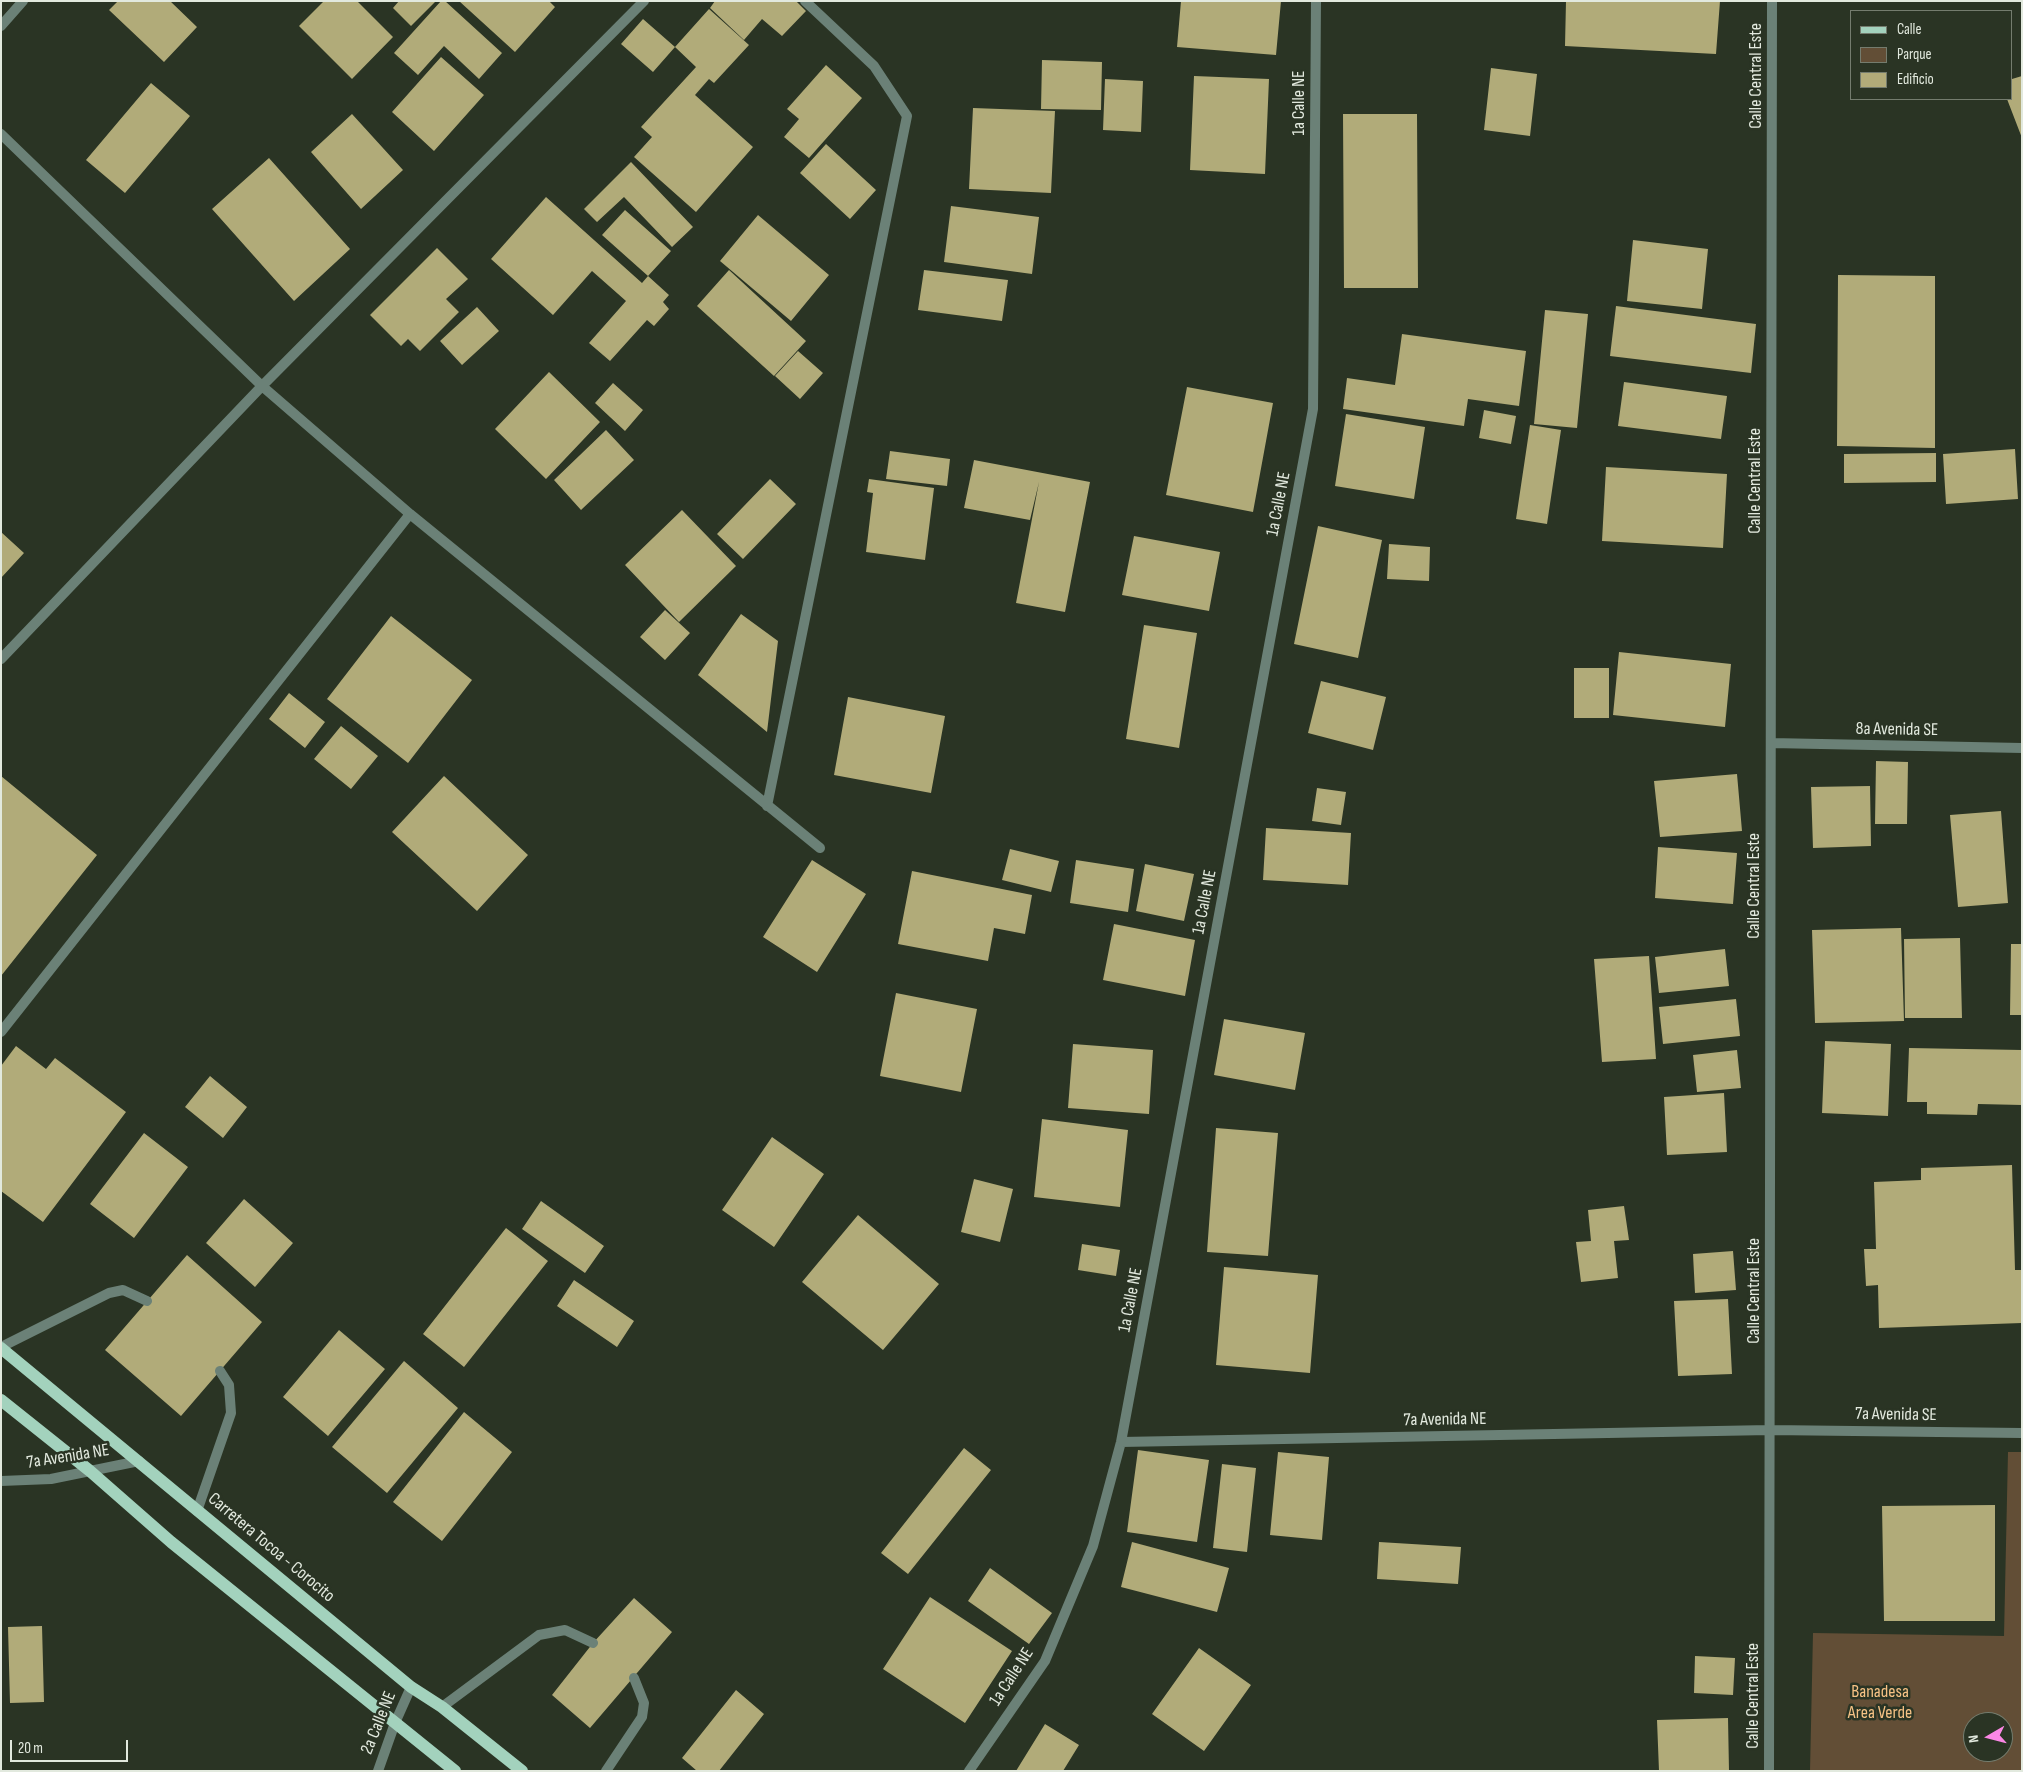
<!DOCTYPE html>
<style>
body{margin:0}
#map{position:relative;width:2023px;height:1772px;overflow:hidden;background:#2a3424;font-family:"Sofia Sans Condensed",sans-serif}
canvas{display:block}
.frame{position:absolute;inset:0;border:2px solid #e2e9de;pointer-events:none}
.legend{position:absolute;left:1850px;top:10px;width:162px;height:90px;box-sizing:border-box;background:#2a3424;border:1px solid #747c6e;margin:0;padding:6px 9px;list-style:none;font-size:15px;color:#e2e9de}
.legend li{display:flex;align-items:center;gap:10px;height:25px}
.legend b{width:25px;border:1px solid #747c6e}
.north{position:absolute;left:1963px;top:1712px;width:50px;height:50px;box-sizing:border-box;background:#2a3424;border:1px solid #747c6e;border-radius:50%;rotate:262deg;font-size:14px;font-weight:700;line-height:20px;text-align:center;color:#e2e9de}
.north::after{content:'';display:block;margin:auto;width:18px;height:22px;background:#fb87e5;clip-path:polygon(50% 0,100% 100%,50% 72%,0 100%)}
.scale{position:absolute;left:10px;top:1740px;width:118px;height:22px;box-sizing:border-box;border:2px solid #e2e9de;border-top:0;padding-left:6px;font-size:15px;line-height:18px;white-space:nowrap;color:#e2e9de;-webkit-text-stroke:4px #2a3424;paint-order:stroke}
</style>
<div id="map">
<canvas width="2023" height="1772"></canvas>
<div class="frame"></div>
<ul class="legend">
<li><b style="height:6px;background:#a3d2bd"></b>Calle</li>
<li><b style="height:14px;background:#624e36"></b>Parque</li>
<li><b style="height:14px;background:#b1ab79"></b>Edificio</li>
</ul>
<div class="north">N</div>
<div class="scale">20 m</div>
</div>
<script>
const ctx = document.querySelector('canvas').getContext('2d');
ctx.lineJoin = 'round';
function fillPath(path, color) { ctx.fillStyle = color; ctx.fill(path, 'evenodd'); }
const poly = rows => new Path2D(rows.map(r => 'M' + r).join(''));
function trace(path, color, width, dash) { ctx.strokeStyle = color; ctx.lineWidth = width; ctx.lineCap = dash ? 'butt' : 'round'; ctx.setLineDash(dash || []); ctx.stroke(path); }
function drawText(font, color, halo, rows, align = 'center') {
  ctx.font = font + ' "Sofia Sans Condensed",sans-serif'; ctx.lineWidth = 5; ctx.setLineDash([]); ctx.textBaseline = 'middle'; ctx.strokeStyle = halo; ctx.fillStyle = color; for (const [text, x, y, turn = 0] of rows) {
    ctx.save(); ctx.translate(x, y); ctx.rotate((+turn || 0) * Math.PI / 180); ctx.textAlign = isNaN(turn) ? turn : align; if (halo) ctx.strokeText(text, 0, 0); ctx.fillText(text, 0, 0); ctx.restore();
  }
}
fillPath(poly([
 [2008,1452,2022,1452,2022,1771,1810,1771,1813,1633,2004,1636],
 [1973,1722,2003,1722,2003,1752,1973,1752]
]), '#624e36');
fillPath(poly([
 [118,1,170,1,197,27,164,62,109,10],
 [324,1,357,1,393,37,352,79,299,26],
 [399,1,436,1,411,26,393,8],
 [441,1,445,1,502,53,479,79,444,46,418,75,394,53],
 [459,1,549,1,555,7,515,52],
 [715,1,796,1,806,11,782,36,762,19,744,40,710,8],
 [1181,1,1281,1,1276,55,1177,47],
 [1566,1,1720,1,1716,54,1565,46],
 [709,9,749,45,714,83,709,79,695,95,753,147,696,212,634,157,652,137,641,127,696,67,675,47],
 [643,19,675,47,653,72,621,44],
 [441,57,484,95,434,151,392,112],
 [1042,60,1102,62,1101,110,1041,109],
 [826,65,862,98,809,158,784,137,799,119,787,109],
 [1491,68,1537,74,1530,136,1484,130],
 [1194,76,1269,79,1265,174,1190,170],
 [2022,76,2022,138,2007,99,2012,99,2012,79],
 [1105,79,1143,81,1141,132,1103,130],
 [151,83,190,116,125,193,86,160],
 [973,108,1055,111,1051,193,969,189],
 [352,114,403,170,361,209,311,152],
 [1343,114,1417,114,1418,288,1344,288],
 [826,144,876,190,850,219,800,173],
 [269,158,350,249,294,301,212,209],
 [631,162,693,227,672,247,624,197,597,222,584,209],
 [546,197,642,283,648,276,669,295,663,302,669,309,654,326,647,320,610,361,589,343,626,301,592,271,553,315,491,259],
 [951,206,1039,217,1032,274,944,262],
 [625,210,671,251,648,276,602,235],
 [758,215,829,275,791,321,720,261],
 [1633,240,1708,249,1702,309,1627,301],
 [437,248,468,279,446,299,459,312,420,351,408,339,401,346,370,315],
 [729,270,806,341,774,376,697,306],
 [924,270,1008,280,1002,321,918,310],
 [1838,275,1935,276,1935,448,1837,446],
 [1616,306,1756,324,1751,373,1610,356],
 [477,307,499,331,462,365,440,341],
 [1545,310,1588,314,1577,428,1534,424],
 [1402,334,1526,351,1519,406,1468,399,1464,426,1343,409,1347,378,1395,385],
 [798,351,823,373,800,399,775,376],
 [549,372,600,422,546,479,495,429],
 [1624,382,1727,396,1721,439,1618,426],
 [613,383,643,410,625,431,595,403],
 [1187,387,1273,403,1253,512,1166,495],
 [1484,410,1516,416,1511,444,1479,438],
 [1346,414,1425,427,1414,499,1335,486],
 [1530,425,1561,430,1547,524,1516,519],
 [606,430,634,460,581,510,554,480],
 [2015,449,2018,499,1946,504,1943,454],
 [890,451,950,459,947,486,886,479],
 [1936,453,1936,482,1844,483,1844,454],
 [974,460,1090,482,1065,612,1016,603,1039,482,1030,520,964,508],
 [1606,467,1727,474,1723,548,1602,541],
 [770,479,796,504,743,559,717,534],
 [869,479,934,488,925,560,866,552,873,493,867,492],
 [682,510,736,566,679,622,625,565],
 [1318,526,1382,540,1358,658,1294,644],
 [1,532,24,553,1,578],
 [1134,536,1220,552,1209,611,1122,595],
 [1389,544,1430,547,1429,581,1387,579],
 [665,610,690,633,665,660,640,637],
 [741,614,778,641,767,732,698,675],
 [391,616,472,680,408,763,327,699],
 [1144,625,1197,633,1179,748,1126,739],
 [1619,652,1731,664,1725,727,1613,715],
 [1574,668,1609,668,1609,718,1574,718],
 [1321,681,1386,697,1373,750,1308,733],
 [289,693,325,722,305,748,269,719],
 [848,697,945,716,931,793,834,775],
 [341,726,378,756,351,789,314,759],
 [1876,761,1908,762,1907,824,1875,824],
 [1737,774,1742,831,1660,837,1654,781],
 [1,776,97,855,1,976],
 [444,776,528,855,477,911,392,832],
 [1870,786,1871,846,1813,848,1811,787],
 [1317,788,1346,792,1341,825,1312,821],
 [2001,811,2008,903,1958,907,1950,815],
 [1266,828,1351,833,1348,885,1263,880],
 [1658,847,1737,853,1733,904,1655,898],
 [1010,849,1059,861,1051,892,1002,880],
 [812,860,866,894,817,972,763,937],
 [1076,860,1134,869,1128,912,1070,903],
 [1145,864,1194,874,1184,921,1136,911],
 [912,871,1032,895,1025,934,994,928,988,961,898,944],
 [1114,924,1195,940,1185,996,1103,980],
 [1901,928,1904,1021,1815,1023,1812,930],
 [1960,938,1962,1018,1905,1018,1904,939],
 [2011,944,2022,944,2022,1015,2010,1015],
 [1725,949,1729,986,1659,993,1655,957],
 [1649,956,1656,1059,1602,1062,1594,959],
 [896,993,977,1009,961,1092,880,1076],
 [1736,999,1740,1036,1663,1044,1659,1007],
 [1224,1019,1305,1033,1295,1090,1214,1075],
 [1825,1041,1891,1044,1888,1116,1822,1113],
 [1073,1044,1153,1050,1149,1114,1068,1108],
 [16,1046,46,1069,55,1058,126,1112,43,1222,1,1191,1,1066],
 [1909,1048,2022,1050,2022,1105,1978,1104,1977,1115,1927,1114,1927,1102,1907,1102],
 [1737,1050,1741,1088,1697,1092,1693,1055],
 [210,1076,247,1107,223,1138,185,1107],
 [1724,1093,1727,1152,1667,1155,1664,1097],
 [1042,1119,1128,1130,1120,1207,1034,1197],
 [1216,1128,1278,1133,1268,1256,1207,1252],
 [144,1133,188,1167,134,1238,90,1204],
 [772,1137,824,1174,774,1247,722,1210],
 [2012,1165,2015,1270,2022,1270,2022,1323,1879,1328,1878,1285,1866,1286,1864,1249,1876,1249,1874,1182,1921,1180,1921,1168],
 [974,1179,1013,1189,1000,1242,961,1232],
 [244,1199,293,1243,255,1287,206,1243],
 [541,1201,604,1246,585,1273,522,1229],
 [1624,1206,1629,1240,1614,1241,1618,1278,1581,1282,1576,1242,1591,1241,1588,1210],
 [858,1215,939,1284,883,1350,802,1282],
 [506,1228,548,1261,464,1367,423,1334],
 [1082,1244,1120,1250,1116,1276,1078,1270],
 [1733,1251,1736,1290,1695,1293,1693,1254],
 [187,1255,262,1322,181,1416,105,1350],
 [1224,1267,1318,1275,1310,1373,1216,1365],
 [574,1280,634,1321,617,1347,557,1306],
 [1728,1299,1732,1374,1678,1376,1674,1301],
 [339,1330,385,1369,328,1436,283,1397],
 [404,1361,458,1408,387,1493,332,1447],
 [464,1412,512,1452,442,1541,393,1502],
 [964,1448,991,1470,908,1574,881,1553],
 [1138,1450,1209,1460,1197,1542,1127,1532],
 [1278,1452,1329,1457,1322,1540,1270,1535],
 [1222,1464,1256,1468,1247,1552,1213,1548],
 [1995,1505,1995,1621,1884,1621,1882,1506],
 [1132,1542,1229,1568,1217,1612,1121,1587],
 [1379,1542,1461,1547,1458,1584,1377,1579],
 [990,1568,1052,1613,1029,1644,968,1601],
 [930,1597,1012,1651,965,1723,883,1669],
 [634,1598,672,1632,590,1728,552,1695,593,1643],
 [42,1626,44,1702,10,1703,8,1627],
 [1199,1648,1251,1685,1204,1751,1152,1714],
 [1695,1656,1735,1658,1733,1695,1694,1693],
 [736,1690,764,1714,719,1771,697,1771,682,1758],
 [1728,1718,1729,1771,1659,1771,1657,1720],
 [1045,1724,1079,1745,1063,1771,1016,1771]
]), '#b1ab79');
trace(poly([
 [1,1347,109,1293,123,1290,147,1301],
 [197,1511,231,1413,229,1385,220,1371],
 [442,1707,539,1635,565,1630,593,1643],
 [606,1771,642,1717,644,1703,634,1678]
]), '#6b8177', 10);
trace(poly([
 [1,26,23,1],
 [1,134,262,386,410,514,820,848],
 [1,659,262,386,644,1],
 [1771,743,2022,748],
 [767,806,907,116,874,66,805,1],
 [1,1032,410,514],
 [1121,1442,1770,1430,2022,1433],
 [1,1481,51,1479,139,1461],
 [378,1771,395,1723,411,1687],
 [969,1771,1045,1661,1093,1546,1121,1442,1313,409,1316,1],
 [1769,1771,1772,1]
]), '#6b8177', 10);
trace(poly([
 [1,1348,411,1687,442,1707,522,1771],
 [1,1400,90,1471,171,1542,455,1771]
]), '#a3d2bd', 12);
drawText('18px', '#e2e9de', '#2a3424', [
 ["Calle Central Este",1756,76,-90],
 ["1a Calle NE",1299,103,-90],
 ["Calle Central Este",1755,481,-90],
 ["1a Calle NE",1279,504,-79],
 ["8a Avenida SE",1897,730,1],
 ["Calle Central Este",1754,886,-90],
 ["1a Calle NE",1205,902,-79],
 ["Calle Central Este",1754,1291,-90],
 ["1a Calle NE",1131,1300,-79],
 ["7a Avenida SE",1896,1415,1],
 ["7a Avenida NE",1445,1420,-1],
 ["7a Avenida NE",68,1457,-9],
 ["Carretera Tocoa - Corocito",271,1548,40],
 ["1a Calle NE",1012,1677,-57],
 ["Calle Central Este",1753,1696,-90],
 ["2a Calle NE",379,1723,-68]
]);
drawText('18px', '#f6c285', '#2a3424', [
 ["Banadesa",1880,1692],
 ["Area Verde",1880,1713]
]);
</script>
